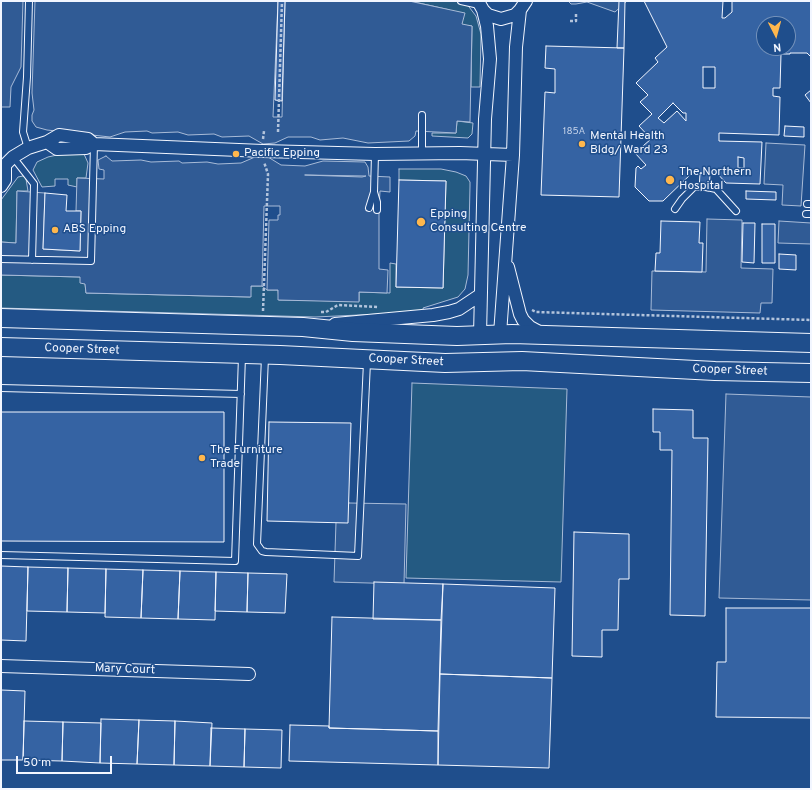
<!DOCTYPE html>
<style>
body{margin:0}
#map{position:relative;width:812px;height:790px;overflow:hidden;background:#1f4e8c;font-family:Overpass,sans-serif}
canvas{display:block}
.frame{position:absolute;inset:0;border:2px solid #f2f6ff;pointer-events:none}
.north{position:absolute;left:756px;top:16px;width:40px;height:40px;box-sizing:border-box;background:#1f4e8c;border:1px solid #7391ba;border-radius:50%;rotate:174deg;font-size:11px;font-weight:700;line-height:16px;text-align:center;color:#f2f6ff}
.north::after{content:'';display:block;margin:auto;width:14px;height:18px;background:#ffb74d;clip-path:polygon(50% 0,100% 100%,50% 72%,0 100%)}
.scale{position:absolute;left:16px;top:756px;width:96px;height:18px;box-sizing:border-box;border:2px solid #f2f6ff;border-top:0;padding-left:5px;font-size:12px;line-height:14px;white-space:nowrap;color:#f2f6ff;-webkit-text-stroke:3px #1f4e8c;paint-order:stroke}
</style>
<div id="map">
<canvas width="812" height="790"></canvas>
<div class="frame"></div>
<div class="north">N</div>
<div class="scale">50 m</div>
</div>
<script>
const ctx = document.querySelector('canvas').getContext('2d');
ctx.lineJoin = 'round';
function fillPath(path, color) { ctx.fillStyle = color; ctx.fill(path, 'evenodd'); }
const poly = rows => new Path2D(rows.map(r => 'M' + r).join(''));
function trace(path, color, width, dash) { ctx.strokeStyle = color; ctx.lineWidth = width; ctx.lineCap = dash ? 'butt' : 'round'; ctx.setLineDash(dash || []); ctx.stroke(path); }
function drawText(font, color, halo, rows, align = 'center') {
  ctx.font = font + ' Overpass,sans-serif'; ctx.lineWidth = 3; ctx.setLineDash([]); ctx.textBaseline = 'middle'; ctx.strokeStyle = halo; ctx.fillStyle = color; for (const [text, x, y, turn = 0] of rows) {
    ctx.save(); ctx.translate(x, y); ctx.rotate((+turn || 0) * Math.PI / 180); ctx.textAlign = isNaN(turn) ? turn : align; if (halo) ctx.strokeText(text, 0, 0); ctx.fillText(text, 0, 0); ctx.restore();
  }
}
const green = poly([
 [410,1,460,1,466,3,476,16,481,34,480,87,471,87,472,26,462,25,450,10,410,1],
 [457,121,473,123,472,134,468,138,432,136,432,133,456,133,457,121],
 [66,153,84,154,88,163,86,178,77,178,77,187,68,185,68,179,55,179,55,186,42,187,33,170,37,162,48,157,66,153],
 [399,169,441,169,456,172,466,176,470,182,470,186,468,275,465,289,458,297,423,308,424,312,315,317,1,308,1,275,80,277,85,283,86,293,250,297,251,286,262,286,267,290,278,290,279,300,359,301,359,292,390,293,390,263,396,264,396,287,443,288,446,181,399,180,399,169],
 [23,176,26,179,28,191,17,191,16,243,1,242,1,200,18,177,23,176],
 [412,383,567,389,561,582,406,578,412,383]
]);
fillPath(green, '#245a82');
trace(green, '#a8bbd7', 1);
const parking = poly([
 [1,1,23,1,21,67,11,87,10,107,1,107,1,1],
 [35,1,278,1,273,117,282,117,285,1,409,1,465,13,462,24,472,26,470,122,457,121,456,133,416,131,415,136,409,141,368,143,343,138,320,140,311,137,288,137,275,143,263,144,249,136,222,137,214,134,188,135,178,132,152,133,147,131,125,132,110,137,47,130,36,127,32,121,32,115,34,110,32,93,35,1],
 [568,1,627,1,615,12,587,2,576,4,571,4,568,1],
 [766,143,805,145,801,206,782,205,783,185,764,184,766,143],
 [106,156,112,161,141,160,151,162,179,161,182,163,207,162,218,164,241,163,255,157,268,157,281,165,305,166,323,161,365,162,368,167,369,176,390,177,390,192,380,191,379,210,379,269,388,270,387,293,359,292,359,302,278,300,278,290,267,290,269,220,278,220,278,215,280,215,280,206,264,206,262,286,251,286,251,297,86,293,85,284,80,283,80,277,1,275,1,242,16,243,17,191,45,193,43,249,80,251,81,211,76,211,77,178,104,179,104,170,99,169,98,160,106,156],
 [305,175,366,176,362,177,305,175],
 [707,219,742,220,741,268,773,269,772,303,761,303,760,313,651,310,652,271,706,272,707,219],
 [779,221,811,223,811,244,778,243,779,221],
 [726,394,811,397,811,600,719,598,726,394],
 [349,503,406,504,404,584,334,582,336,522,349,503]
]);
fillPath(parking, '#305b95');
trace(parking, '#a8bbd7', 1);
const building = poly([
 [278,1,285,1,282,101,275,100,278,1],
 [619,1,625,1,624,48,617,48,619,1],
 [644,1,723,1,722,18,725,18,732,12,732,1,811,1,811,57,807,53,790,53,790,54,781,54,780,88,773,88,773,96,780,97,779,135,719,133,719,141,762,142,760,184,726,183,716,172,712,172,710,174,693,172,663,201,649,201,635,187,636,168,638,166,641,169,646,165,635,153,651,139,639,126,652,114,640,102,648,95,636,83,658,62,655,58,667,47,644,1],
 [764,24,788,24,788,48,764,48,764,24],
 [703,67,715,67,715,88,703,88,703,67],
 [673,103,683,113,686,113,686,121,677,111,664,123,658,118,673,103],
 [738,157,744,158,744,168,738,168,738,157],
 [546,46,624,48,619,197,541,195,545,92,555,93,555,69,545,68,546,46],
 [811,90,811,103,805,95,811,90],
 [785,126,804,127,804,137,784,136,785,126],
 [700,173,710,174,709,191,699,190,700,173],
 [399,180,446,181,443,288,396,287,399,180],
 [746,191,776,192,776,200,746,199,746,191],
 [45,193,67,195,66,211,81,211,80,251,43,249,45,193],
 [661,221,700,222,699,243,703,243,702,272,655,271,656,253,660,253,661,221],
 [743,223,755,223,754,263,742,262,743,223],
 [762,224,775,224,775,263,762,263,762,224],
 [779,254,796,255,796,270,779,269,779,254],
 [653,409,693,410,693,438,708,438,705,616,670,615,672,450,660,450,660,432,653,432,653,409],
 [1,412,224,412,224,542,1,541,1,412],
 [269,422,351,423,348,523,267,521,269,422],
 [574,532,629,534,629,579,619,579,618,630,602,630,602,657,572,656,574,532],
 [1,566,28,567,26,641,1,640,1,566],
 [28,567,68,568,67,612,27,611,28,567],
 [68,568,106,569,105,613,67,612,68,568],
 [106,569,143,570,141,618,105,617,106,569],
 [143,570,180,571,178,619,141,618,143,570],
 [180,571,216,572,215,620,178,619,180,571],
 [216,572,248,573,247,612,215,611,216,572],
 [248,573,287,574,285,613,247,612,248,573],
 [374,582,443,584,441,620,373,619,374,582],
 [443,584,555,588,552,678,440,674,443,584],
 [726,608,811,608,811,718,716,717,717,662,726,662,726,608],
 [332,617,441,620,438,731,329,728,332,617],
 [440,674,552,678,549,768,438,765,440,674],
 [1,690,25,691,23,760,1,760,1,690],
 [101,719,139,720,137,764,100,763,101,719],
 [139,720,175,721,174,765,137,764,139,720],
 [24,721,63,722,62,761,23,760,24,721],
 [175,721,212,723,210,766,174,765,175,721],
 [63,722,101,723,100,763,62,761,63,722],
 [290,725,329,726,329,728,438,731,438,765,289,761,290,725],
 [211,728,245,729,244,767,210,766,211,728],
 [245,729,282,730,281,768,244,767,245,729]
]);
fillPath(building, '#3563a3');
trace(building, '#f2f6ff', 1);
const service = poly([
 [461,1,479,5],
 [28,148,23,132,27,77,29,1],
 [422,153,422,115],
 [375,154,374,192,377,202,377,210],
 [13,157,34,184,32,260],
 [807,204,811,204],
 [369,208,374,192],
 [675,209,682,199,694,187,702,186,716,189,736,211],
 [806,214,811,214],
 [1,259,91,261,94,144],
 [265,357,257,544,262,551,266,552,358,556,367,362],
 [1,388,241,394],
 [1,555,235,561,242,356]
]);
const minor = poly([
 [478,1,483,10,488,15,501,19,515,15,520,10,526,1],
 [47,142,57,149,86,148,94,144,263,151,375,154,460,153,513,155],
 [1,166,5,165,13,157,28,148,47,142,59,135,88,139,94,144],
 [1,186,5,180,5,165],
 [508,267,520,314,523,320,530,327,543,334],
 [335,324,433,315,449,312,459,309,480,295],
 [500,334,513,155,516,47,520,10],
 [480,335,485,119,490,59,487,26,483,10],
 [1,666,249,674]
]);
const primary = poly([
 [1,318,303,327,353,332,457,336,512,334,811,343],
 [1,347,280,355,445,363,522,361,715,371,811,373]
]);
trace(service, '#f2f6ff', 8);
trace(minor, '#f2f6ff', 14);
trace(primary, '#f2f6ff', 20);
trace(poly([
 [570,21,576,21,576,14],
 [278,132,282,1],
 [263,139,264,131],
 [532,310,536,312,811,320],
 [263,311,268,174,264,162],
 [321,312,326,312,338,305,378,307]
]), '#b3c4dc', 2.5, [3, 2]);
trace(service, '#1f4e8c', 6);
trace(minor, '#1f4e8c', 12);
trace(primary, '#1f4e8c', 18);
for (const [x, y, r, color] of [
 [582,144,4,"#ffb74d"],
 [236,154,4,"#ffb74d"],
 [670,180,5,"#ffb74d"],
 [421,222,5,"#ffb74d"],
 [55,230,4,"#ffb74d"],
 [202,458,4,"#ffb74d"]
]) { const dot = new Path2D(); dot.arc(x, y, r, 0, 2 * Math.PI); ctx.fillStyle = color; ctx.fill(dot); trace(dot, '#1f4e8c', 1.5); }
drawText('10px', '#c3d1e8', null, [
 ["185A",574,132]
]);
drawText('12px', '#f2f6ff', '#1f4e8c', [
 ["Mental Health",590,137],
 ["Bldg/ Ward 23",590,151],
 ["Pacific Epping",244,154],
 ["The Northern",679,173],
 ["Hospital",679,187],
 ["Epping",430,215],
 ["Consulting Centre",430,229],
 ["ABS Epping",63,230],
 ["The Furniture",210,451],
 ["Trade",210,465]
], 'left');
drawText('12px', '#f2f6ff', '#1f4e8c', [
 ["Cooper Street",82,350,2],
 ["Cooper Street",406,361,3],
 ["Cooper Street",730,371,2],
 ["Mary Court",125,670,2]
]);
</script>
